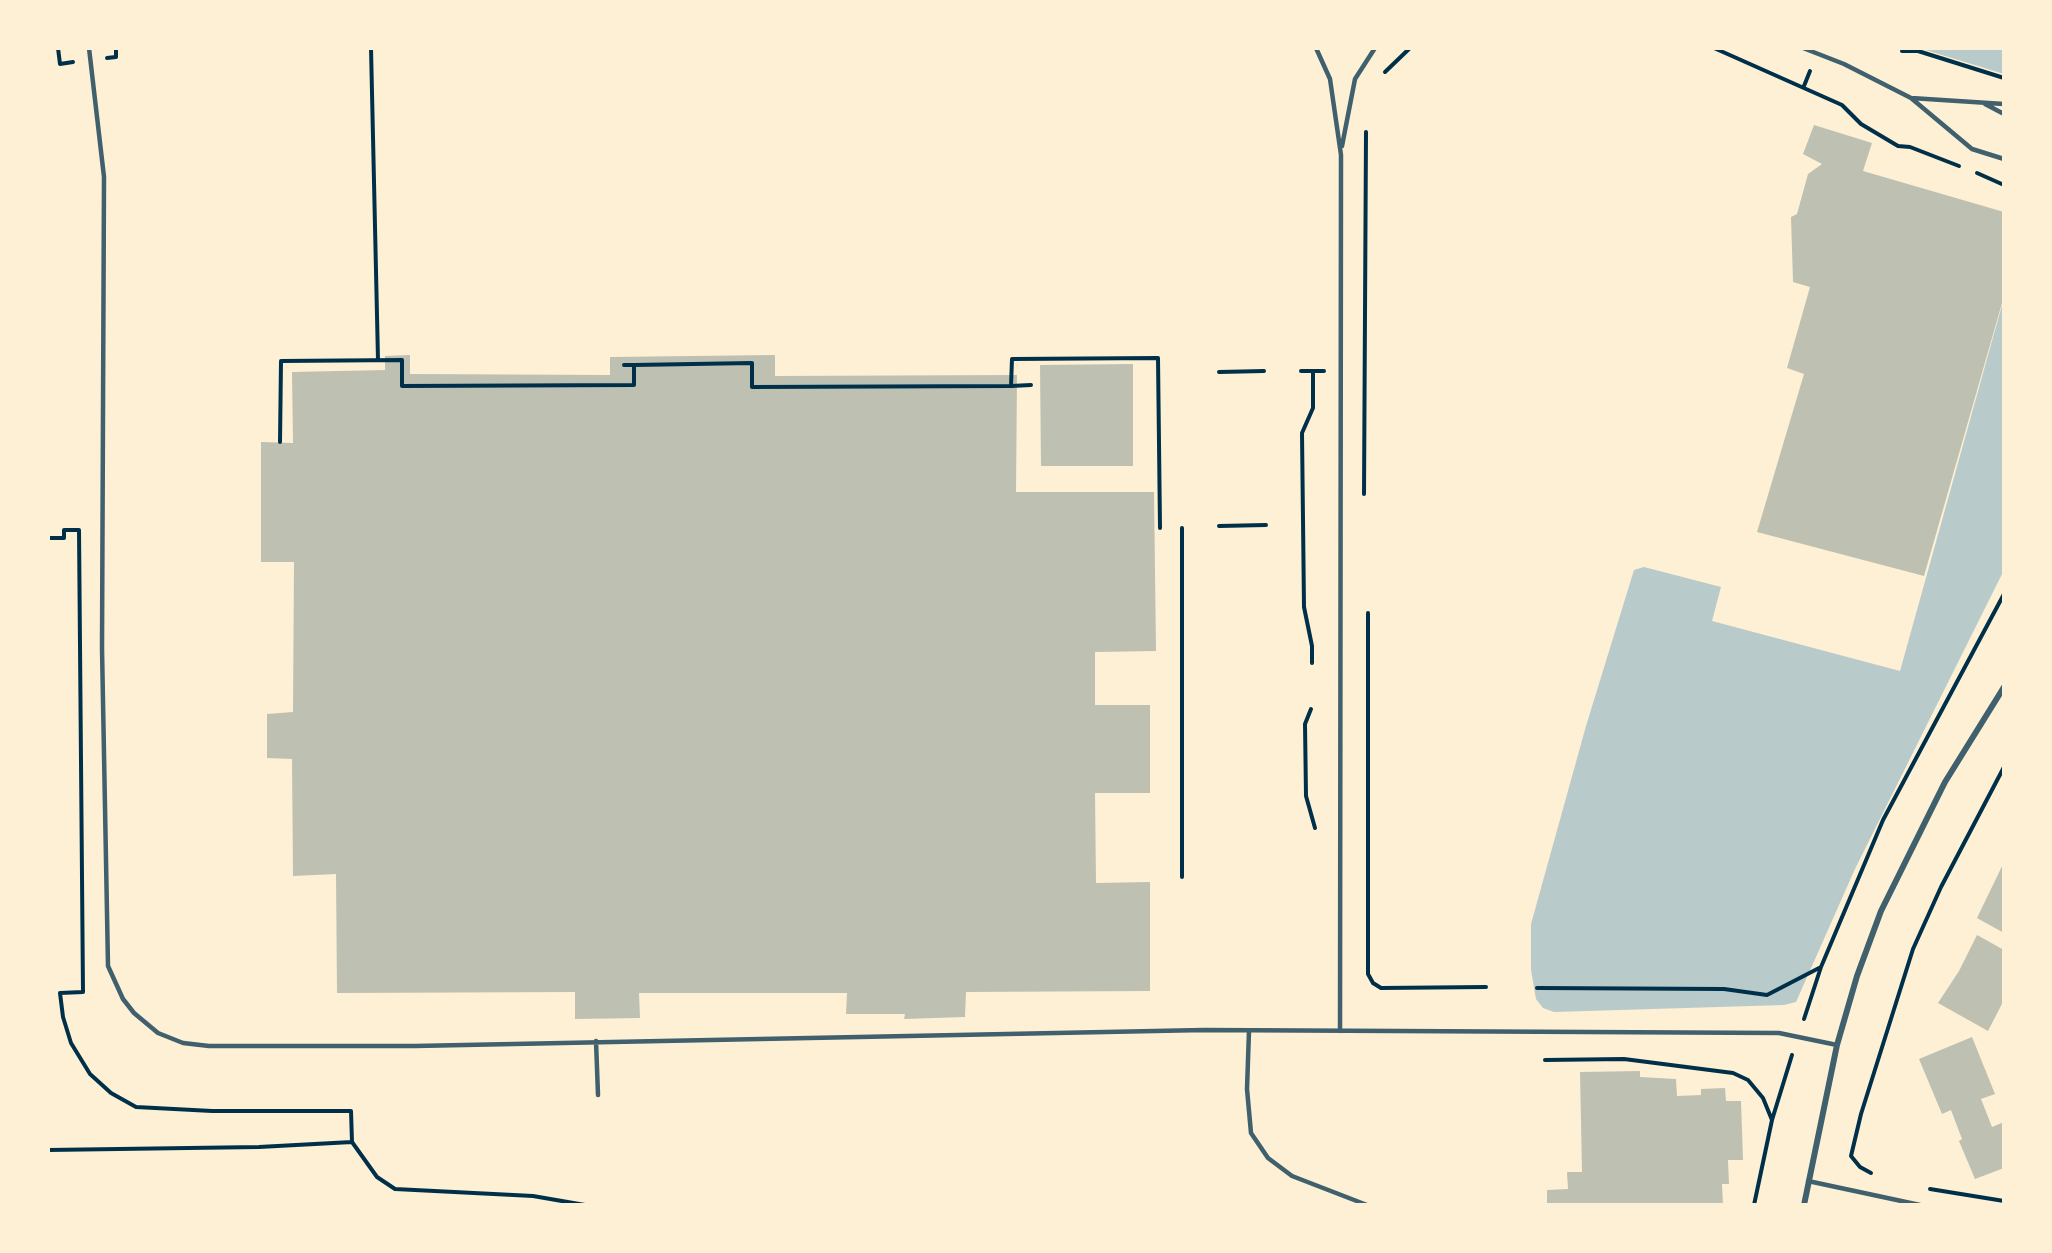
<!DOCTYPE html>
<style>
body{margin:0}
#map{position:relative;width:2052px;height:1253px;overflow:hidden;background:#fdf0d5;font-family:"Noto Sans",sans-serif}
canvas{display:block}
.frame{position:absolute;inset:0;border:50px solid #fdf0d5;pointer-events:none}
</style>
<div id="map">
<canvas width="2052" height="1253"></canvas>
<div class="frame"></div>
</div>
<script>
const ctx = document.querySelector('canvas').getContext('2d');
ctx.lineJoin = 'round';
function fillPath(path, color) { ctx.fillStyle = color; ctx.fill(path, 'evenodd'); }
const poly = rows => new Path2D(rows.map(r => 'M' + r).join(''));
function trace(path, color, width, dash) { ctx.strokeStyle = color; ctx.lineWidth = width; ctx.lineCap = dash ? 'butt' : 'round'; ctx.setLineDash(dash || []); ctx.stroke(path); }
fillPath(poly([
 [1919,48,2004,48,2004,74],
 [2004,298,2004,570,1855,869,1796,1002,1784,1005,1554,1012,1543,1008,1536,999,1531,970,1531,924,1586,726,1634,570,1644,567,1721,587,1712,621,1900,671]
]), '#b9caca');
fillPath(poly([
 [1814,125,1872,143,1863,171,2004,212,2004,296,1924,576,1757,532,1804,374,1787,368,1810,287,1793,282,1791,217,1797,214,1808,174,1822,164,1803,154],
 [410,355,410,374,610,375,610,357,775,355,775,376,1017,375,1016,492,1154,492,1156,651,1095,652,1095,705,1150,705,1150,793,1095,793,1096,883,1150,882,1150,991,966,992,965,1017,904,1019,905,1014,846,1014,847,993,639,993,640,1018,575,1019,575,992,337,993,336,874,293,876,292,759,267,758,267,714,293,712,294,562,261,562,261,442,293,443,292,372,385,370,385,356],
 [1133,364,1133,466,1041,466,1040,365],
 [2004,862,2004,933,1977,918],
 [1977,935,2004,950,2004,1000,1988,1031,1938,1003,1959,971],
 [1972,1037,1995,1094,1981,1099,1992,1127,2004,1122,2004,1168,1975,1179,1959,1141,1962,1139,1951,1110,1942,1114,1919,1059],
 [1640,1071,1640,1077,1676,1079,1677,1096,1701,1095,1701,1089,1725,1088,1726,1101,1741,1101,1743,1160,1728,1160,1729,1184,1722,1184,1723,1205,1547,1205,1547,1190,1568,1189,1567,1172,1582,1172,1580,1072]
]), '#bec0b2');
trace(poly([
 [58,48,60,64,73,62],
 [371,48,378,360],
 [1714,48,1842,105,1861,124,1898,146,1910,147,1959,166],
 [1902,51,1918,51,2004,78],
 [107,58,116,57,116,48],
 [1385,72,1410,48],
 [1804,86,1810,71],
 [1977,173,2004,185],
 [624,365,634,365],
 [1301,371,1324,371],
 [1219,372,1264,371],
 [1011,386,1031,385],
 [280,442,281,361,402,360,402,386,634,385,634,365,752,363,752,387,1011,386,1012,359,1158,358,1160,528],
 [1364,494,1366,132],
 [1219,526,1266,525],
 [1182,528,1182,877],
 [48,538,64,538,64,530,79,530,83,992,60,993,63,1017,71,1043,90,1074,111,1093,136,1107,212,1111,351,1111,352,1142],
 [1368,613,1368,974,1373,983,1381,988,1486,987],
 [1312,663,1312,646,1304,607,1302,433,1313,408,1313,371],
 [1311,709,1305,724,1306,796,1315,828],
 [1537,988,1724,989,1767,995,1821,967,1883,820,2004,594],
 [1804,1019,1821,967],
 [1545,1060,1624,1059,1733,1073,1748,1080,1763,1098,1772,1120,1754,1205],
 [1772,1120,1792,1055],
 [48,1150,259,1147,352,1142,377,1177,395,1189,533,1196,585,1205],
 [1871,1173,1860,1167,1851,1156,1861,1114,1913,949,1941,887,2004,767],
 [1930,1189,2004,1201]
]), '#003049', 4);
trace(poly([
 [89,48,104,177,102,648,108,966,123,999,134,1013,158,1033,183,1043,209,1046,415,1046,1204,1030,1779,1033,1837,1045],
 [1316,48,1330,79,1341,155,1340,1031],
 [1803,48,1844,64,1911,98,1972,149,2004,159],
 [1911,98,2004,104],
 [1985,104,2004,114],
 [1342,146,1355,79,1375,48],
 [1249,1031,1247,1089,1251,1133,1268,1158,1292,1176,1367,1205],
 [596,1041,598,1095],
 [1808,1181,1920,1205]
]), '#3f606c', 4.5);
trace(poly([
 [1804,1205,1837,1045,1857,976,1881,911,1945,782,2004,687]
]), '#3f606c', 6);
</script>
